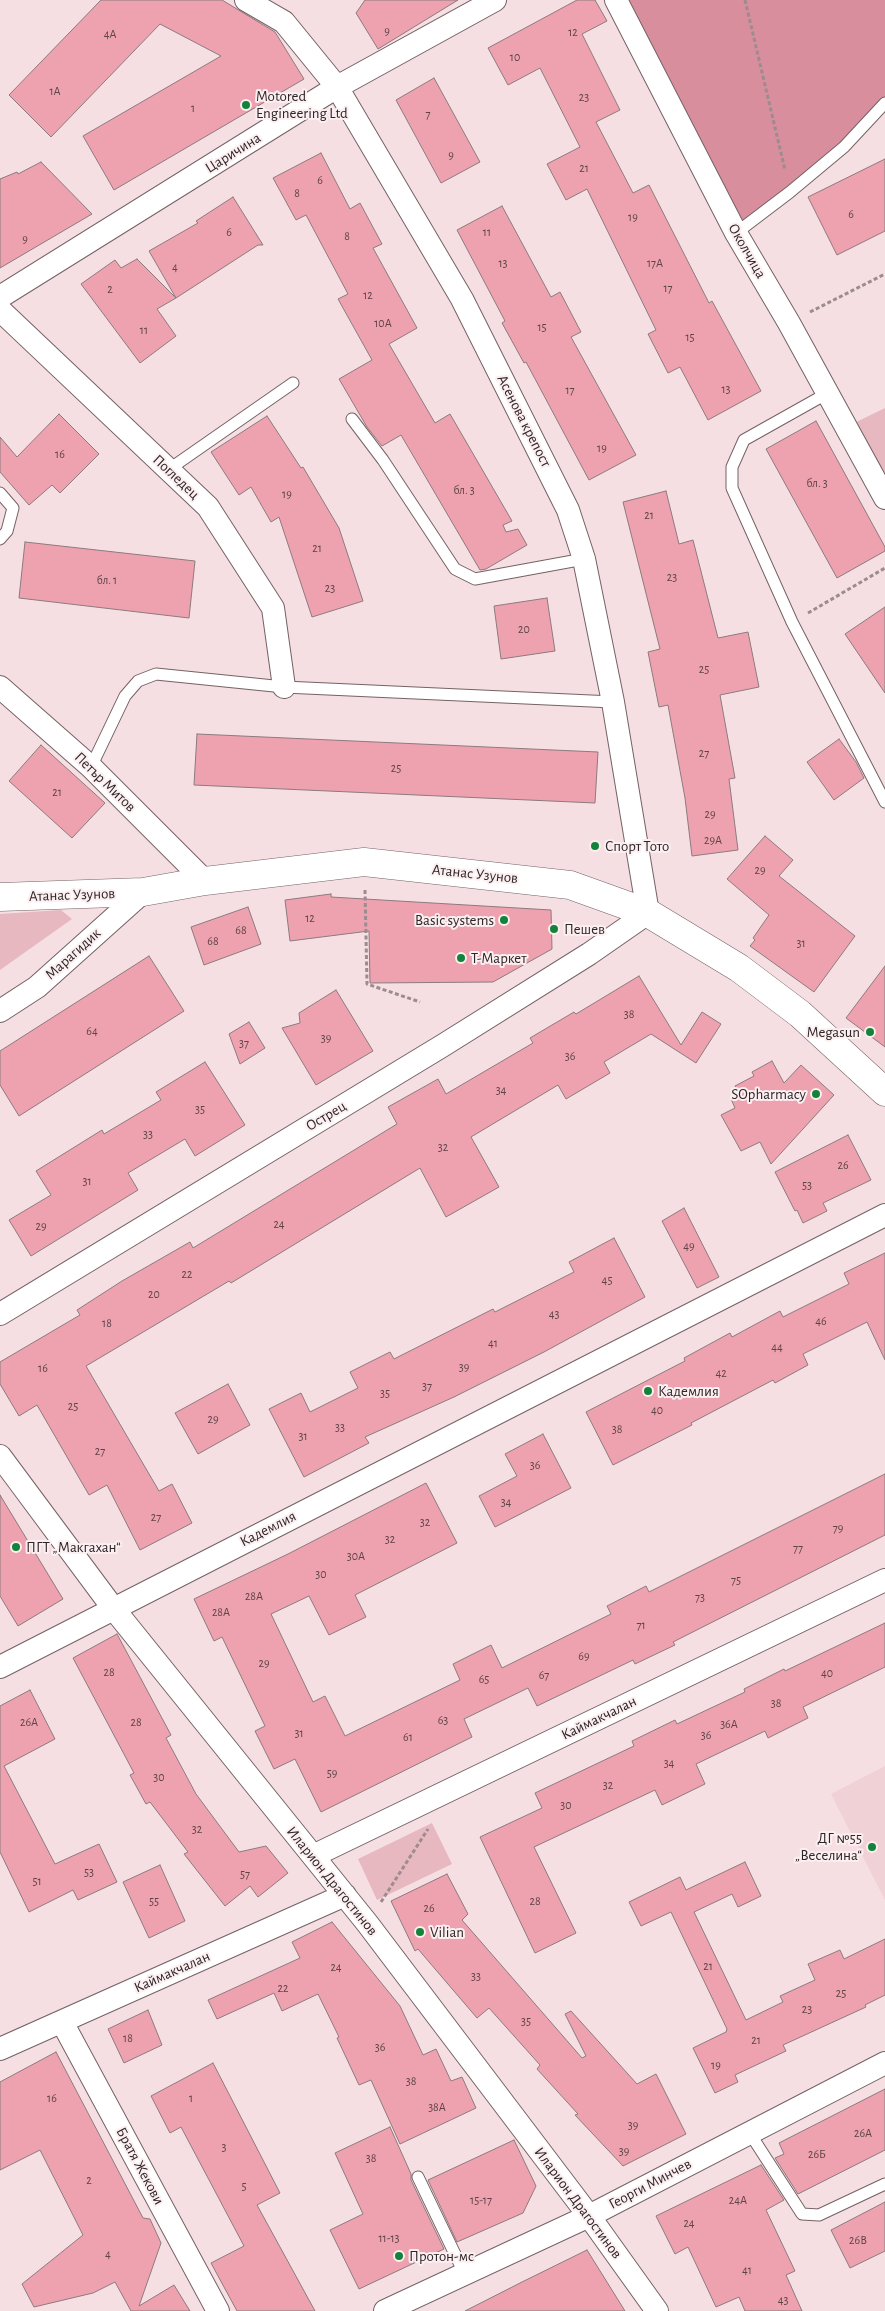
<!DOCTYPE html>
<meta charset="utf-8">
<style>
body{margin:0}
canvas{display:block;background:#f5dfe3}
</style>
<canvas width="885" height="2311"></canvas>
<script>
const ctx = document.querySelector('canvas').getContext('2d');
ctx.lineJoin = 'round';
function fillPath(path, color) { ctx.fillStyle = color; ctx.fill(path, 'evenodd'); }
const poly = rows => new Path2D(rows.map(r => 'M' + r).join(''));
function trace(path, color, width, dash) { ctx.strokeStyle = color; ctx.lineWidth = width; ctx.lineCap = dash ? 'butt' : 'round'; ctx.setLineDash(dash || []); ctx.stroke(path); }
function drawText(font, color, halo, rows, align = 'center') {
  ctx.font = font + ' "Alegreya Sans",sans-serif'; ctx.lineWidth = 4; ctx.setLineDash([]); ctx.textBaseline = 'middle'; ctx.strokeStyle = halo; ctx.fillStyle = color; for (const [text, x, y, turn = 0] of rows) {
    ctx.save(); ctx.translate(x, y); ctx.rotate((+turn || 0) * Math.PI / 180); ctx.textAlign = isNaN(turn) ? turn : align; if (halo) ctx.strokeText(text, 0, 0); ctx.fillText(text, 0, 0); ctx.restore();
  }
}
fillPath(poly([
 [885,1766,885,1900,831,1794]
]), '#f0d1d6');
fillPath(poly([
 [885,408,885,498,846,427],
 [61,910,72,919,0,970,0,914],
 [432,1823,452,1864,377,1900,358,1859]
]), '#e8b8c0');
fillPath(poly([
 [616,0,885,0,885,103,844,147,736,233]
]), '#d88e9c');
const building = poly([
 [101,0,222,0,275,32,304,79,114,190,83,136,221,56,160,24,51,137,9,95,101,0],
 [365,0,458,0,378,49,356,13,365,0],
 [577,0,595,0,607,21,582,34,620,110,596,122,633,193,649,185,709,303,712,301,761,391,708,420,680,367,668,373,648,334,656,330,587,189,566,200,547,164,580,147,540,68,508,85,488,48,577,0],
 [434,78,480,162,441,183,396,100,434,78],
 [321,153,350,209,360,203,382,244,373,248,417,328,389,344,435,423,450,414,512,521,503,525,506,532,518,529,527,545,486,569,480,570,401,435,382,446,367,427,339,379,372,360,338,299,348,294,306,215,296,220,273,178,321,153],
 [885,159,885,231,837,255,808,197,885,159],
 [41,162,92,214,0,268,0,179,17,172,18,174,41,162],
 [233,197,263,245,258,245,176,298,149,251,198,223,196,221,233,197],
 [502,206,551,297,560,292,581,332,571,337,636,455,589,480,526,362,524,363,502,323,505,321,457,230,502,206],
 [137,259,176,298,157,309,176,336,140,363,81,284,115,260,121,268,137,259],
 [59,414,99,454,60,493,52,485,29,505,0,472,0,437,17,457,59,414],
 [267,416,301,468,303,467,339,528,363,601,312,617,279,517,271,522,251,487,239,495,211,452,267,416],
 [816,421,885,547,885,551,837,578,766,449,816,421],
 [666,491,679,544,693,540,718,638,748,632,759,687,720,695,735,778,729,779,738,850,692,856,685,798,668,705,659,707,648,652,660,649,623,502,666,491],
 [25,542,195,561,189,618,19,598,25,542],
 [547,598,555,651,501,659,494,606,547,598],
 [885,607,885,693,845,634,885,607],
 [197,734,598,752,595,803,194,785,197,734],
 [839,739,856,762,864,778,834,800,807,762,839,739],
 [41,745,105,803,72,838,9,781,41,745],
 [765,836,793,860,779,876,855,936,814,992,750,946,755,940,753,938,769,915,727,879,765,836],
 [331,894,331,897,551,910,552,949,493,982,370,983,369,931,290,941,285,900,331,894],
 [248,907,261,944,204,965,191,927,248,907],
 [149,956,184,1011,19,1116,0,1085,0,1051,149,956],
 [885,966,885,1047,846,1018,885,966],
 [639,976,681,1045,702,1012,721,1024,696,1063,651,1034,604,1062,610,1073,566,1099,558,1085,471,1137,499,1187,446,1217,420,1168,231,1283,229,1281,86,1366,159,1491,172,1484,192,1523,140,1550,107,1485,89,1495,37,1405,19,1416,0,1384,0,1362,80,1315,77,1310,122,1281,190,1242,193,1248,397,1124,388,1107,438,1079,446,1094,533,1043,530,1038,574,1012,576,1014,639,976],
 [336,990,373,1051,316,1085,282,1028,300,1023,299,1013,336,990],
 [249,1022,265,1048,240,1064,229,1034,249,1022],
 [772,1061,784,1083,801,1065,834,1095,771,1164,760,1142,741,1151,721,1115,735,1108,731,1099,739,1094,735,1086,754,1076,752,1072,772,1061],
 [205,1062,245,1125,195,1156,185,1139,128,1173,138,1190,31,1256,9,1220,51,1195,36,1171,102,1130,104,1134,161,1100,156,1092,205,1062],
 [848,1135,871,1180,823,1203,827,1211,803,1223,797,1210,795,1211,775,1172,848,1135],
 [684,1208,719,1277,697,1288,662,1221,684,1208],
 [614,1238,645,1297,544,1352,454,1397,365,1437,369,1443,304,1477,269,1409,301,1393,310,1412,358,1388,350,1372,390,1352,394,1359,493,1309,495,1312,574,1272,569,1262,614,1238],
 [885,1253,885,1360,867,1322,803,1354,808,1365,775,1383,773,1380,691,1423,692,1425,613,1465,586,1412,685,1361,684,1358,730,1333,732,1337,780,1311,783,1317,849,1284,844,1273,885,1253],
 [228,1384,250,1425,198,1454,175,1413,228,1384],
 [543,1434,571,1488,495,1527,479,1496,517,1476,505,1454,543,1434],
 [885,1474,885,1535,673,1642,675,1645,635,1664,633,1660,537,1706,528,1688,464,1719,472,1737,321,1812,295,1759,274,1769,255,1731,265,1726,222,1637,214,1641,194,1599,288,1554,426,1483,457,1543,355,1595,366,1617,329,1635,309,1596,271,1614,313,1702,325,1696,345,1736,460,1680,453,1664,491,1645,502,1668,611,1614,607,1606,646,1586,649,1592,885,1474],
 [0,1495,63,1599,18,1626,0,1596,0,1495],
 [885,1623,885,1667,803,1707,808,1718,768,1738,765,1731,696,1764,705,1784,662,1805,655,1790,534,1847,576,1933,535,1953,480,1837,542,1808,535,1793,634,1746,632,1741,675,1720,677,1724,745,1692,744,1689,784,1669,785,1671,885,1623],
 [117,1634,171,1735,166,1738,196,1794,239,1852,266,1846,288,1873,258,1897,250,1886,225,1906,184,1854,188,1852,150,1802,146,1804,130,1775,134,1773,73,1658,117,1634],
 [30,1690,55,1739,4,1766,55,1864,99,1844,117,1882,78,1900,73,1890,29,1912,0,1852,0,1706,30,1690],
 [745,1862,761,1896,738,1907,732,1894,694,1912,746,2020,783,2002,780,1996,815,1980,808,1964,840,1950,844,1959,885,1939,885,1995,865,2005,866,2007,783,2045,786,2051,735,2075,738,2082,715,2093,693,2048,726,2032,727,2029,671,1912,641,1926,629,1902,680,1877,686,1890,745,1862],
 [160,1865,185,1921,149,1938,123,1882,160,1865],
 [447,1874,468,1914,462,1920,582,2058,586,2056,565,2014,571,2011,637,2084,656,2074,686,2134,623,2166,575,2115,578,2114,537,2069,540,2065,489,2008,477,2018,418,1949,415,1951,391,1901,447,1874],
 [332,1922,400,2006,423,2055,436,2049,451,2081,462,2077,476,2108,400,2144,371,2080,359,2085,337,2038,339,2037,318,1994,282,2011,274,1993,217,2019,208,2000,300,1958,292,1942,332,1922],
 [148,2010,162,2045,124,2063,108,2029,148,2010],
 [56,2052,143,2218,150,2219,161,2243,139,2306,174,2285,190,2311,131,2311,115,2282,93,2293,34,2307,22,2284,83,2235,40,2150,0,2170,0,2082,56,2052],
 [213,2063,280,2193,257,2205,315,2311,237,2311,211,2263,244,2246,181,2127,170,2133,151,2096,213,2063],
 [885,2089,885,2150,798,2194,775,2158,784,2154,779,2143,885,2089],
 [390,2127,411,2174,411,2180,444,2249,359,2289,330,2230,363,2214,335,2153,390,2127],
 [514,2140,536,2186,523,2213,457,2242,428,2180,514,2140],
 [761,2165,784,2200,766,2210,795,2271,786,2275,802,2311,745,2311,739,2297,716,2307,688,2247,675,2254,656,2216,761,2165],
 [885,2202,885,2251,850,2268,831,2230,885,2202],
 [587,2250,625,2311,465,2311,522,2282,587,2250]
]);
fillPath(building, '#eea2b0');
trace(building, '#8d7a7d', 1);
const service = poly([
 [736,233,790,192,844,147,885,103],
 [826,394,744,440,732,467,732,488,792,622,885,802],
 [352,419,383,460,455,569,475,579,584,559],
 [168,470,293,383],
 [0,493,13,508,7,531,0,539],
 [91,767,125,696,138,681,156,674,284,687,613,702],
 [749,2132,802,2214,819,2215,885,2184],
 [418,2177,464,2273]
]);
const minor = poly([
 [616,0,736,233,789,323,885,498],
 [0,297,337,87,495,0],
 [0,310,208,507,273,608,284,687],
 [0,687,91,767,205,881],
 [0,1011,37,987,143,892],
 [0,1314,442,1046,589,954,648,913,613,702,584,559,568,510,462,299,337,87,284,22,246,0],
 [0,1456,113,1608,367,1923,589,2216,657,2311],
 [0,1667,885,1215],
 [313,1856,885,1580],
 [62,2022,218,2311],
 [0,2049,345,1895],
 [385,2311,589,2216,885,2063]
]);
const tertiary = poly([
 [0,897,143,892,205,881,364,862,570,885,648,913,739,968,800,1014,885,1092]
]);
trace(service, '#756265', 13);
trace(minor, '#756265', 24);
trace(tertiary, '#756265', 29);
trace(poly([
 [745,0,785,170],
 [810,312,885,274],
 [808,613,885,568],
 [365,890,367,984,420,1002],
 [381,1902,428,1829]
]), '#9c8c8f', 3, [4, 2.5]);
trace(service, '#fff', 11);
trace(minor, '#fff', 22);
trace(tertiary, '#fff', 28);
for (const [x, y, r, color] of [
 [246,105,5,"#13833a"],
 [595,846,5,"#13833a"],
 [504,920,5,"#13833a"],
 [554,929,5,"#13833a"],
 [461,958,5,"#13833a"],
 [870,1032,5,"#13833a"],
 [816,1094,5,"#13833a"],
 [648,1391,5,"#13833a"],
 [16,1547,5,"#13833a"],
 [872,1847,5,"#13833a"],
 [420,1932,5,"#13833a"],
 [399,2256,5,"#13833a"]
]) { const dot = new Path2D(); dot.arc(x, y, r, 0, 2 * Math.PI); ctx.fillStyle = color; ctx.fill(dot); trace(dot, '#fceff1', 2); }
drawText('12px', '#5d4448', null, [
 ["9",387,31],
 ["12",573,32],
 ["4A",110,34],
 ["10",515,57],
 ["1А",55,91],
 ["23",584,97],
 ["1",193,108],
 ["7",428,114],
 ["9",451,155],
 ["21",584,168],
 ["6",320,180],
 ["8",297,193],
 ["6",851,214],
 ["19",633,217],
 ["6",229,232],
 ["11",487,232],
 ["8",347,236],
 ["9",25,239],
 ["13",503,263],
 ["17А",655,263],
 ["4",175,267],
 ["17",668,288],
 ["2",110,289],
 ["12",368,295],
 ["10А",383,323],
 ["15",542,327],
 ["11",144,330],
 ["15",690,337],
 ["13",726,389],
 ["17",570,390],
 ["19",602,448],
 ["16",60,454],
 ["бл. 3",817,483],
 ["бл. 3",464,490],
 ["19",287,494],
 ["21",649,515],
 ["21",317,548],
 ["23",672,577],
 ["бл. 1",107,580],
 ["23",330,588],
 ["20",524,629],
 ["25",704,669],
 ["27",704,753],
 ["25",396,768],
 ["21",57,792],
 ["29",710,814],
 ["29А",713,840],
 ["29",760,870],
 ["12",310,918],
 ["68",241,930],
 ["68",213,941],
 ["31",801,943],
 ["38",629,1014],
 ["64",92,1031],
 ["39",326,1038],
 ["37",244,1043],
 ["36",570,1056],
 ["34",501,1090],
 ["35",200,1109],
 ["33",148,1134],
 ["32",443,1147],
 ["26",843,1165],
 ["31",87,1181],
 ["53",807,1185],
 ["24",279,1224],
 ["29",41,1226],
 ["49",689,1246],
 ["22",187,1274],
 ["45",607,1280],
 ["20",154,1294],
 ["43",554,1314],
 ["46",821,1321],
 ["18",107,1323],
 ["41",493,1343],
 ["44",777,1347],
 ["39",464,1367],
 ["16",43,1368],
 ["42",721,1373],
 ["37",427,1386],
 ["35",385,1393],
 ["25",73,1406],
 ["40",657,1410],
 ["29",213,1419],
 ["33",340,1427],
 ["38",617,1429],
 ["31",303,1436],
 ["27",100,1451],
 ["36",535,1465],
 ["34",506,1502],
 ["27",156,1517],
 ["32",425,1522],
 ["79",838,1528],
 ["32",390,1539],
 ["77",798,1548],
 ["30А",356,1556],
 ["30",321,1574],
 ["75",736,1580],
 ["28А",254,1596],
 ["73",700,1597],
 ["28А",221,1612],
 ["71",641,1625],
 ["69",584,1656],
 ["29",264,1663],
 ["28",109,1672],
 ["40",827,1673],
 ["67",544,1675],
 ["65",484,1679],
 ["38",776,1703],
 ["63",443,1720],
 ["26А",29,1722],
 ["28",136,1722],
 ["36А",729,1724],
 ["31",299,1733],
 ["36",706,1735],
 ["61",408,1737],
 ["34",669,1763],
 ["59",332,1773],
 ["30",159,1777],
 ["32",608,1785],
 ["30",566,1805],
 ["32",197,1829],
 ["53",89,1872],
 ["57",245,1874],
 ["51",37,1881],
 ["55",154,1901],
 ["28",535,1901],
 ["26",429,1908],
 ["21",708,1966],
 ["24",336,1967],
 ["33",476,1976],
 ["22",283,1988],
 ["25",841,1993],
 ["23",807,2009],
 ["35",526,2021],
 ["18",128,2038],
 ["21",756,2040],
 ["36",380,2047],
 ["19",716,2065],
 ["38",411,2081],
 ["16",52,2098],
 ["1",191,2098],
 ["38А",437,2107],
 ["39",633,2125],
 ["26А",863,2133],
 ["3",224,2147],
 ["39",624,2151],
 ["26Б",817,2154],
 ["38",371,2158],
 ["2",89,2180],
 ["5",244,2186],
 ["15-17",481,2200],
 ["24А",738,2200],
 ["24",689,2223],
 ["11-13",389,2238],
 ["26В",858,2240],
 ["4",108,2254],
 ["41",747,2270],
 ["43",783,2300]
]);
drawText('15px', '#2d2526', '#fceff1', [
 ["Motored",256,96],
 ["Engineering Ltd",256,113],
 ["Спорт Тото",605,846],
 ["Basic systems",494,920,"right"],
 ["Пешев",564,929],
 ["Т-Маркет",471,958],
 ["Megasun",860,1032,"right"],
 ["SOpharmacy",806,1094,"right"],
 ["Кадемлия",658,1391],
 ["ПГТ „Макгахан“",26,1547],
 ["ДГ №55",862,1838,"right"],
 ["„Веселина“",862,1855,"right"],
 ["Vilian",430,1932],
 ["Протон-мс",409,2256]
], 'left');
drawText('15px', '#2d2526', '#fceff1', [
 ["Царичина",233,153,-32],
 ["Околчица",747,251,60],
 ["Асенова крепост",524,421,63],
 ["Погледец",176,477,43],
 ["Петър Митов",105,782,44],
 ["Атанас Узунов",475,874,6],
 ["Атанас Узунов",72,895,-2],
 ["Марагидик",73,954,-42],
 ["Острец",326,1116,-31],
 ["Кадемлия",268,1529,-27],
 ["Каймакчалан",599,1718,-26],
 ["Иларион Драгостинов",332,1881,51],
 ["Каймакчалан",172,1972,-24],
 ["Братя Жекови",140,2166,62],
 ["Георги Минчев",650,2184,-28],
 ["Иларион Драгостинов",578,2203,53]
]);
</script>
